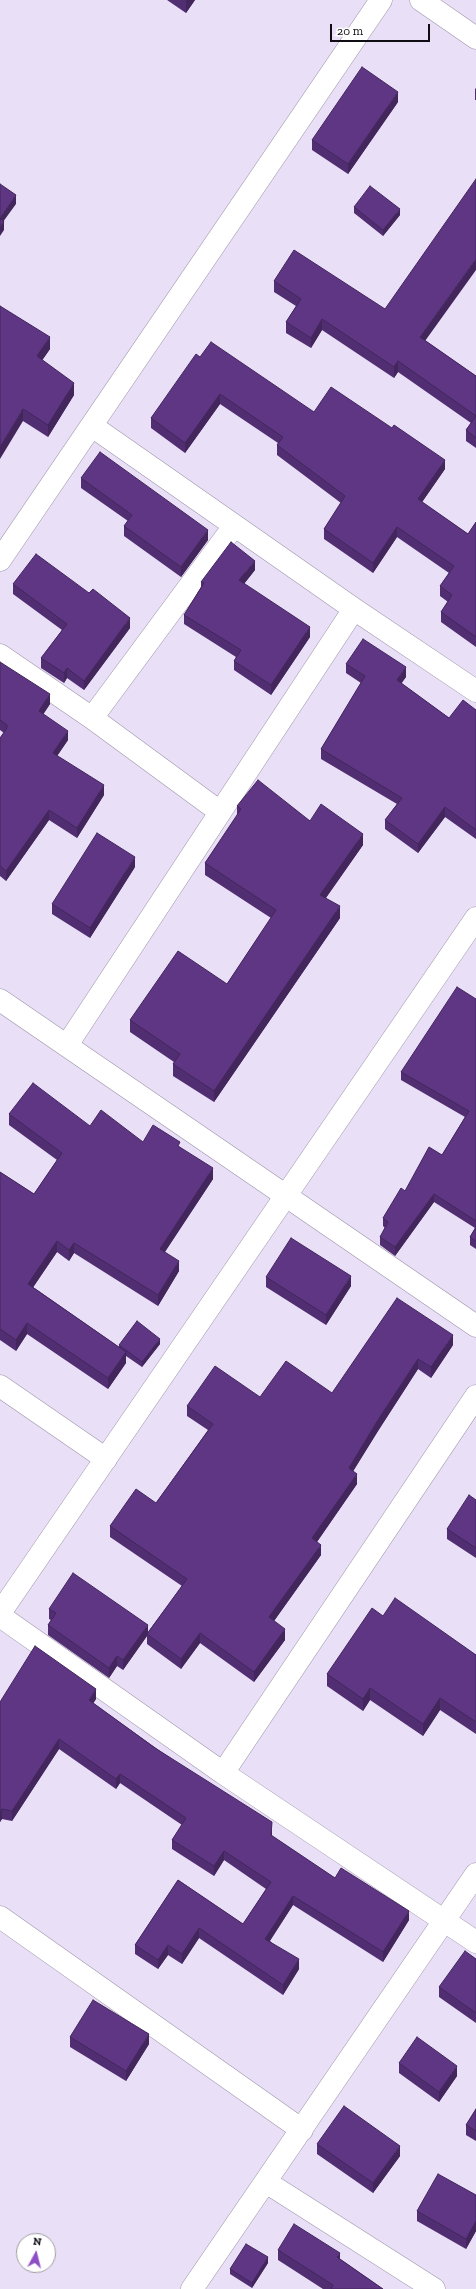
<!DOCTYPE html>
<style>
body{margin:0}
#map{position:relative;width:476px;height:2289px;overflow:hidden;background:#e9dff6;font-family:"Zilla Slab",serif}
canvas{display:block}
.north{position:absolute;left:16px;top:2233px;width:40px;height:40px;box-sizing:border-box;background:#fff;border:1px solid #9f9ea1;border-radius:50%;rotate:7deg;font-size:11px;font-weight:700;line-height:16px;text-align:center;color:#100c14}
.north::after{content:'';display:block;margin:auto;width:14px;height:18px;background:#8e4fc5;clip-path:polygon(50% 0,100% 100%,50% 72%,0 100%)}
.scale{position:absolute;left:330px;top:24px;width:100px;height:18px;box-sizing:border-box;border:2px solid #100c14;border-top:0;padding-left:5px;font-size:12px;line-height:14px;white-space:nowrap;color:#100c14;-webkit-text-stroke:3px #fff;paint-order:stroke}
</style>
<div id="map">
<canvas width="476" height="2289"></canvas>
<div class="north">N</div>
<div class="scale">20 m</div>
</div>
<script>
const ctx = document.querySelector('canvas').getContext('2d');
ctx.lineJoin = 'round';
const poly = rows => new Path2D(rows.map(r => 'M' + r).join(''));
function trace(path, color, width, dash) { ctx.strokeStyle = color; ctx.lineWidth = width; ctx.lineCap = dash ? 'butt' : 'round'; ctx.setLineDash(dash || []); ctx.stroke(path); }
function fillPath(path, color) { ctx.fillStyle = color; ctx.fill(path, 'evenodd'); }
const street = poly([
 [92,426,354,609,476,691],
 [0,560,381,0],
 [0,655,92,718,220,812],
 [92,718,234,526],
 [67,1045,354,609],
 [0,1386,106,1459],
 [0,1613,476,918],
 [0,1616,223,1773,476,1942],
 [223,1773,476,1396],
 [0,1917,302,2130],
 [266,2182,434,2289],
 [192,2289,476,1874]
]);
const secondary = poly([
 [421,0,476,38],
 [0,1000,476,1326]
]);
trace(street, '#9e95aa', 23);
trace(secondary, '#9e95aa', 23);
trace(street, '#fff', 22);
trace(secondary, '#fff', 22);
fillPath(poly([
 [167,0,195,0,186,13],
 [476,88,476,100,475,100,475,89],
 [398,102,348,174,312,150,312,140],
 [354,207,400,215,383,236,354,213],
 [274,281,426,341,476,376,476,448,466,441,466,430,471,423,398,372,394,378,322,330,311,348,286,333,286,322,296,306,274,292],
 [0,306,50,349,42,360,74,395,48,437,23,421],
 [200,357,314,412,445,469,422,502,468,534,476,522,476,647,441,622,441,612,448,602,440,596,440,586,449,573,397,537,373,573,324,539,324,529,341,503,277,455,277,445,278,443,220,404,185,453,151,428,151,418],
 [81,478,208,540,181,577,124,536,124,526,128,521,81,488],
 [255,570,244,584,310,637,271,695,234,670,234,661,236,657,184,624,184,615,201,587,201,582],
 [13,584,130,628,84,690,67,678,64,683,41,668,41,658,62,630,13,594],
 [0,662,50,704,43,714,68,740,57,756,104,795,77,838,49,820,6,881,0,876,0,738,4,733,0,730],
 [346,664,406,677,401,683,449,718,476,710,476,839,445,817,418,853,385,829,385,820,397,804,321,759,321,749,361,683,346,673],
 [237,806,310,821,363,845,326,898,340,918,214,1102,173,1076,173,1064,174,1062,130,1032,130,1020,227,984,271,918,205,875,205,863,237,816],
 [135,867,90,938,52,914,52,904],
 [476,999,476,1249,470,1245,470,1237,475,1228,434,1202,395,1256,380,1245,380,1237,385,1228,383,1226,383,1218,405,1191,442,1155,465,1117,401,1080,401,1072],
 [9,1114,90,1126,143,1142,180,1147,213,1179,165,1252,179,1271,158,1306,74,1253,69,1261,57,1252,33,1287,119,1347,119,1345,160,1344,142,1367,126,1356,126,1363,108,1389,27,1334,16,1351,0,1340,0,1172,34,1194,57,1160,9,1125],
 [266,1277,351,1286,326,1325,266,1287],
 [453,1345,431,1378,418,1369,378,1431,353,1471,357,1484,317,1542,321,1555,274,1621,285,1640,254,1682,200,1643,181,1669,147,1644,147,1636,123,1670,117,1666,109,1678,48,1635,48,1625,51,1620,49,1619,49,1609,148,1632,182,1586,110,1537,110,1526,156,1503,208,1430,187,1416,187,1406,260,1397,332,1393],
 [476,1500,476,1558,447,1539,447,1529],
 [383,1616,476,1655,476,1734,440,1710,423,1736,370,1700,363,1711,327,1686,327,1674],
 [96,1699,93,1703,272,1831,272,1836,335,1878,409,1920,383,1962,293,1905,270,1941,299,1969,283,1995,199,1938,182,1964,168,1955,158,1969,135,1954,135,1945,178,1880,243,1924,266,1889,224,1860,214,1876,172,1849,172,1840,182,1825,120,1783,116,1789,59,1749,12,1821,2,1819,0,1822,0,1702],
 [476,1959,476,2023,439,1997,439,1987],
 [70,2037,149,2044,126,2081,70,2047],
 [399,2063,457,2076,439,2102,399,2073],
 [476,2109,476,2141,466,2135,466,2125],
 [317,2144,400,2156,373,2193,317,2154],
 [476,2195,476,2231,466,2249,417,2221,417,2211],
 [278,2250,340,2259,383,2289,323,2289,278,2260],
 [268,2263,252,2288,230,2274,230,2269]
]), '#512e71');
fillPath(poly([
 [186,0,195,0,186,13],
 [398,92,398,102,348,174,348,164],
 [16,195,16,204,0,226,0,218],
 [400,209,400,215,383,236,383,230],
 [4,221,4,230,0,236,0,227],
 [476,259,476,270,420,348,420,337],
 [322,319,322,330,311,348,311,338],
 [50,337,50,349,37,368,37,356],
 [398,361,398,372,394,378,394,367],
 [74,383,74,395,48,437,48,425],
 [220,394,220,404,185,453,185,443],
 [23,409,23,421,0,459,0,447],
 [445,460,445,469,418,508,418,499],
 [397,527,397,537,373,573,373,563],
 [208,530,208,540,181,577,181,567],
 [255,561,255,570,239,590,239,580],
 [130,618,130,628,84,690,84,681],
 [310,627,310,637,271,695,271,685],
 [406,667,406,677,397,690,397,680],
 [67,668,67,678,64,683,64,673],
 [50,694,50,704,39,721,39,711],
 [68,731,68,740,53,762,53,753],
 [104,785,104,795,77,838,77,828],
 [445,807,445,817,418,853,418,844],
 [49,810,49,820,6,881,6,871],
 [363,834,363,845,320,906,320,895],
 [135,857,135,867,90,938,90,928],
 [340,906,340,918,214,1102,214,1091],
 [213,1168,213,1179,160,1259,160,1249],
 [434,1194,434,1202,395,1256,395,1247],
 [57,1241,57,1252,28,1295,28,1284],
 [74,1243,74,1253,69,1261,69,1250],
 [179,1261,179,1271,158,1306,158,1295],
 [351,1276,351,1286,326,1325,326,1315],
 [27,1323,27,1334,16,1351,16,1340],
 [453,1335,453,1345,431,1378,431,1367],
 [160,1339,160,1344,142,1367,142,1362],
 [126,1352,126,1363,108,1389,108,1378],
 [418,1359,418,1369,378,1431,349,1478,349,1468,378,1420],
 [357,1474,357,1484,312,1549,312,1538],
 [321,1545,321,1555,269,1628,269,1617],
 [148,1625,148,1634,147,1634,147,1636,123,1670,123,1660],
 [285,1629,285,1640,254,1682,254,1672],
 [200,1633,200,1643,181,1669,181,1659],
 [117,1656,117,1666,109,1678,109,1668],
 [370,1688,370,1700,363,1711,363,1699],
 [96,1689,96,1699,89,1710,89,1700],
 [440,1698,440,1710,423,1736,423,1724],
 [59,1739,59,1749,12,1821,12,1811],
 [120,1774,120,1783,116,1789,116,1779],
 [2,1809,2,1819,0,1822,0,1812],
 [272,1822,272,1831,271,1845,271,1835],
 [224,1851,224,1860,214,1876,214,1866],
 [293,1896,293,1905,265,1948,265,1939],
 [409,1911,409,1920,383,1962,383,1952],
 [199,1928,199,1938,182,1964,182,1954],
 [168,1945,168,1955,158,1969,158,1960],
 [299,1959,299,1969,283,1995,283,1985],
 [149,2034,149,2044,126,2081,126,2071],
 [457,2066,457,2076,439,2102,439,2092],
 [400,2146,400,2156,373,2193,373,2183],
 [476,2221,476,2231,466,2249,466,2239],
 [340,2253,340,2263,337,2257],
 [268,2257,268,2263,252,2288,252,2283]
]), '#42265c');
const building = poly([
 [362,67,398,92,348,164,312,140,362,67],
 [476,179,476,259,420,337,476,376,476,438,466,430,476,416,398,361,394,367,322,319,311,338,286,322,301,299,274,281,294,250,385,309,476,179],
 [0,184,16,195,0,218,0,184],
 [370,186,400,209,383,230,354,207,370,186],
 [0,219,4,221,0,227,0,219],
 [0,306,50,337,37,356,74,383,48,425,23,409,0,447,0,306],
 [211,342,314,412,331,387,392,428,394,425,445,460,418,499,468,534,476,522,476,637,441,612,452,595,440,586,454,566,397,527,373,563,324,529,345,496,277,445,283,437,220,394,185,443,151,418,196,354,200,357,211,342],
 [100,452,208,530,181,567,124,526,132,515,81,478,100,452],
 [231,542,255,561,239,580,310,627,271,685,234,661,241,650,184,615,204,583,201,582,231,542],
 [36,554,89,593,93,589,130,618,84,681,67,668,64,673,41,658,67,624,13,584,36,554],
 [363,639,406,667,397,680,449,718,463,700,476,710,476,830,445,807,418,844,385,820,402,798,321,749,365,676,346,664,363,639],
 [0,662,50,694,39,711,68,731,53,753,104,785,77,828,49,810,6,871,0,866,0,738,7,728,7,725,0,720,0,662],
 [258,780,310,821,321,804,363,834,320,895,340,906,214,1091,173,1064,180,1054,130,1020,178,951,227,984,276,910,205,863,241,809,237,806,258,780],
 [97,833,135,857,90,928,52,904,97,833],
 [457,987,476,999,476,1221,434,1194,395,1247,380,1237,388,1222,383,1218,401,1188,405,1191,429,1147,442,1155,469,1111,401,1072,457,987],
 [33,1083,90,1126,101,1110,143,1142,153,1125,180,1142,178,1146,213,1168,160,1249,179,1261,158,1295,74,1243,69,1250,57,1241,28,1284,126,1352,108,1378,27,1323,16,1340,0,1329,0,1172,34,1194,62,1153,9,1114,33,1083],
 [476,1227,476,1241,470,1237,476,1227],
 [291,1238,351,1276,326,1315,266,1277,291,1238],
 [397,1298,453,1335,431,1367,418,1359,378,1420,349,1468,357,1474,312,1538,321,1545,269,1617,285,1629,254,1672,200,1633,181,1659,147,1634,187,1579,110,1526,136,1489,156,1503,213,1424,187,1406,215,1366,260,1397,286,1361,332,1393,397,1298],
 [137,1321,160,1339,142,1362,119,1345,137,1321],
 [469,1495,476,1500,476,1548,447,1529,469,1495],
 [73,1573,148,1625,123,1660,117,1656,109,1668,48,1625,56,1613,49,1609,73,1573],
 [395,1598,476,1655,476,1722,440,1698,423,1724,370,1688,363,1699,327,1674,372,1608,383,1616,395,1598],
 [35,1646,96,1689,89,1700,155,1748,272,1822,271,1835,335,1878,341,1868,409,1911,383,1952,293,1896,265,1939,299,1959,283,1985,199,1928,182,1954,168,1945,158,1960,135,1945,178,1880,243,1924,271,1882,224,1851,214,1866,172,1840,186,1818,120,1774,116,1779,59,1739,12,1811,2,1809,0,1812,0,1702,35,1646],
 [465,1951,476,1959,476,2013,439,1987,465,1951],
 [93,2000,149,2034,126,2071,70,2037,93,2000],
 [417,2037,457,2066,439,2092,399,2063,417,2037],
 [344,2106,400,2146,373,2183,317,2144,344,2106],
 [476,2109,476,2131,466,2125,476,2109],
 [438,2174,476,2195,476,2221,466,2239,417,2211,438,2174],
 [294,2224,340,2253,337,2257,383,2289,331,2289,333,2285,278,2250,294,2224],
 [246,2244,268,2257,252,2283,230,2269,246,2244]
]);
fillPath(building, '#5e3683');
trace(building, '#42265c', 1);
</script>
